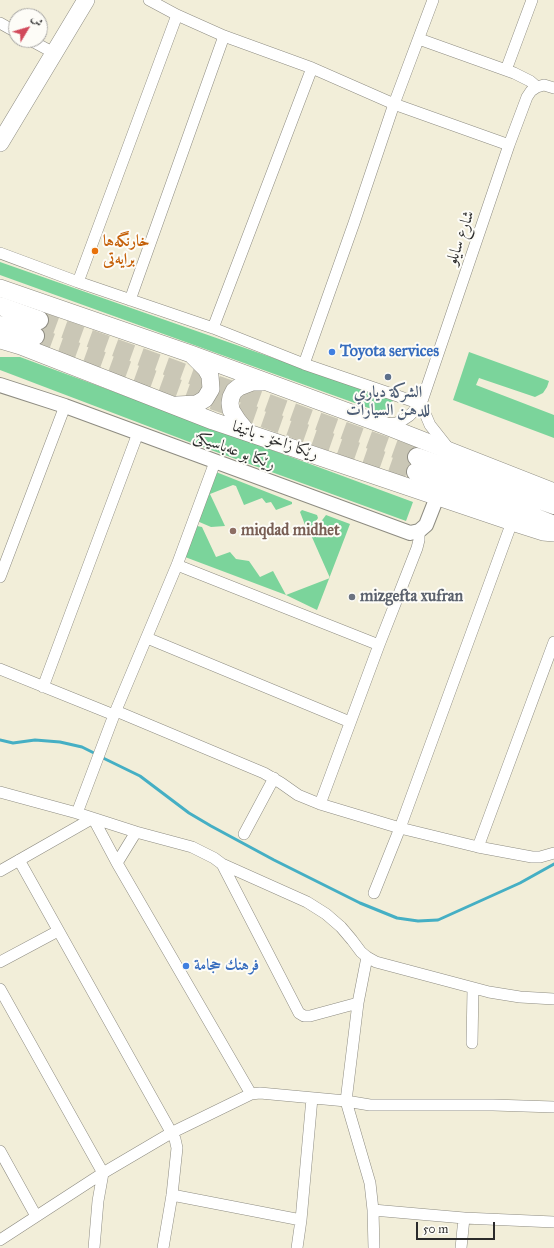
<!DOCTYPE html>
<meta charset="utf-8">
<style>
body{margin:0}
#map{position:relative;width:554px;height:1248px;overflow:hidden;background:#f2eed9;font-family:"IM FELL Great Primer",Amiri,serif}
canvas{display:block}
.north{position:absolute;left:8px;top:8px;width:40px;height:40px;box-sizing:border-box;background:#fdfcf7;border:1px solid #a9a8a5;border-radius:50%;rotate:52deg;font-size:11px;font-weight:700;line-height:16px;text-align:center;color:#2b2b2b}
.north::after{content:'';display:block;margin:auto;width:14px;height:18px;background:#d1495b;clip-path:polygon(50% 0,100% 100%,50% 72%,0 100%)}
.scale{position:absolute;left:416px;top:1222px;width:79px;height:18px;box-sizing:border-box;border:2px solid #2b2b2b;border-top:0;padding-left:5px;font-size:12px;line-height:14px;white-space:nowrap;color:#2b2b2b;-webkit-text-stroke:3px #fdfcf7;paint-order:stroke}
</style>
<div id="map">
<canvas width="554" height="1248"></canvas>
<div class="north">ش</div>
<div class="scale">50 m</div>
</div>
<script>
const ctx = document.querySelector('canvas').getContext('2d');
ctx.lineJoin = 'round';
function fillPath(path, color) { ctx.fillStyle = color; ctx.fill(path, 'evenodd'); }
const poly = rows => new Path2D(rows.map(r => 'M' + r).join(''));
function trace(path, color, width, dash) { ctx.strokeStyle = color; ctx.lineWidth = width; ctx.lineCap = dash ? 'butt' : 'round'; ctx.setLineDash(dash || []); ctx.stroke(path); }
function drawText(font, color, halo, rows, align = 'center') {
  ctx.font = font + ' "IM FELL Great Primer",Amiri,serif'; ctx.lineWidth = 4; ctx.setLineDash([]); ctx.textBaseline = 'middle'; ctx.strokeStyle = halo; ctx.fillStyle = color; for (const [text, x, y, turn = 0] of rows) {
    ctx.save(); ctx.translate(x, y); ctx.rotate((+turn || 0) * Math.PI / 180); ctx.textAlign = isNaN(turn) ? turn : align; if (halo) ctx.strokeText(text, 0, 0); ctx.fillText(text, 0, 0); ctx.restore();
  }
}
fillPath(poly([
 [0,262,393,400,388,415,0,275],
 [469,352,549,381,547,387,543,393,535,397,479,378,476,385,554,415,554,438,453,400],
 [0,357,20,357,413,502,406,521,200,446,0,370],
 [216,472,292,502,292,504,276,510,271,502,266,503,262,498,244,505,236,486,233,485,210,494,225,526,211,527,197,521],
 [302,510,317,515,318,518,310,530,307,530,300,512],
 [326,515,350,524,317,610,286,595,185,557,197,526,202,527,216,557,230,552,236,559,249,561,260,577,273,571,286,595,330,578,311,535]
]), '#7bd49b');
trace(poly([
 [0,740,13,743,35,740,60,742,82,747,96,754],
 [101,757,140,776,189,813,211,826,274,860,360,903,397,918,418,921,438,920,520,883,554,864]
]), '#45afc4', 3);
trace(poly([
 [39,320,417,457],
 [35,336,194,394,416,472]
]), '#cac7b6', 18, [18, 9]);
const minor = poly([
 [149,0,177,15,224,36,312,68,394,104,354,223,304,364],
 [433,0,394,104,509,145],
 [0,23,16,32],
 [419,39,514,73,530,81,537,87],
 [30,40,54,53],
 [506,70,532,0],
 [0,253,78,282,213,328,304,364,421,404],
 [78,282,177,15],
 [130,300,224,36],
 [213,328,312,68],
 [421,404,430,425,449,449],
 [385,424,396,423,403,420,409,416,421,404,509,145,527,97,531,91,537,87,544,85,554,88],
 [177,565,379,645],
 [0,577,65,406],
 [147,638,350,722],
 [0,669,114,715],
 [43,687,138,433],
 [116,711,264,773,281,783,298,795,320,804,400,828,478,847,532,857,540,857,554,853],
 [0,792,77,813,136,832,192,847,214,858,222,864,299,1013,304,1016,310,1016,358,1003],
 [320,804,379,645,417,548,419,540,419,531],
 [77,813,114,715,177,565,215,462],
 [93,818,117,863,251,1094],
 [244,834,274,778],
 [478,847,554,642],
 [19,860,175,1139,177,1148,172,1195,163,1248],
 [117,863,136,832],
 [222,864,307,902,326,914,341,927,352,940,361,952,367,957,376,962,489,992,520,997,554,999],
 [0,871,93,818],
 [374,893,400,828,512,522],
 [367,957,358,1003,346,1101,370,1183,373,1210,374,1248],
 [0,962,58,931],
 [0,989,103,1173,98,1201,94,1248],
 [472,1043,473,989],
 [0,1151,36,1216],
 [172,1195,301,1220],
 [373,1210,464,1218,554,1222],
 [0,1240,103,1173,171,1133,251,1094,260,1093,346,1101,370,1105,493,1105,554,1107],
 [297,1248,301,1220,312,1098],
 [461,1248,464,1218]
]);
const tertiary = poly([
 [0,385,65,406,410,533,419,531,426,525,437,497]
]);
const primary = poly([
 [0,143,86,0],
 [0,288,191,354,381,424,554,492],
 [0,340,21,346,213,421,518,524,543,532,554,533],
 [177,405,196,404,200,402,205,399,211,389,210,376,206,369,193,356],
 [247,432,238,421,231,410,230,403,231,397,234,391,239,387,252,382,263,382]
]);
const trunk = poly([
 [0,306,39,320],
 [0,325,35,336],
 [417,457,554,505],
 [416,472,494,501,554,525]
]);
trace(minor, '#8e8c82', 12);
trace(tertiary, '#8e8c82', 16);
trace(primary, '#8e8c82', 18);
trace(trunk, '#8e8c82', 20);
trace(minor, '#fff', 11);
trace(tertiary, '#fff', 14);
trace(primary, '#fff', 17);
trace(trunk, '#fff', 18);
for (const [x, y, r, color] of [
 [95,251,4,"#e8710a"],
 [332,352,4,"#3f7fe0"],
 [388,377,4,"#5c6f8a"],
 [233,531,4,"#8d6e63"],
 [352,597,4,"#6b7280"],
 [186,966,4,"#3f7fe0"]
]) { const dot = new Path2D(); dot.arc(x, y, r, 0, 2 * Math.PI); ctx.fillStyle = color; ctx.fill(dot); trace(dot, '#fdfcf7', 1.5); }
drawText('16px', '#2b2b2b', '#fdfcf7', [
 ["شارع سايلو",461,238,-71],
 ["رێکا زاخۆ - باتیفا",275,441,19],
 ["رێكا بو عه‌باسيكێ",234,451,20]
]);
drawText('bold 16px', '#c56008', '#fdfcf7', [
 ["خارنگه‌ها",103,242],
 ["برايه‌تى",103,260]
], 'left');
drawText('bold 16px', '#366cbe', '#fdfcf7', [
 ["Toyota services",340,352],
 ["فرهنك حجامة",194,966]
], 'left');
drawText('bold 16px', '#4e5e75', '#fdfcf7', [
 ["الشركة دياري",388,393],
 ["للدهـن السيارات",388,411]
]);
drawText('bold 16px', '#785e54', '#fdfcf7', [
 ["miqdad midhet",241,531]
], 'left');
drawText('bold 16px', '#5b616d', '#fdfcf7', [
 ["mizgefta xufran",360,597]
], 'left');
</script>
